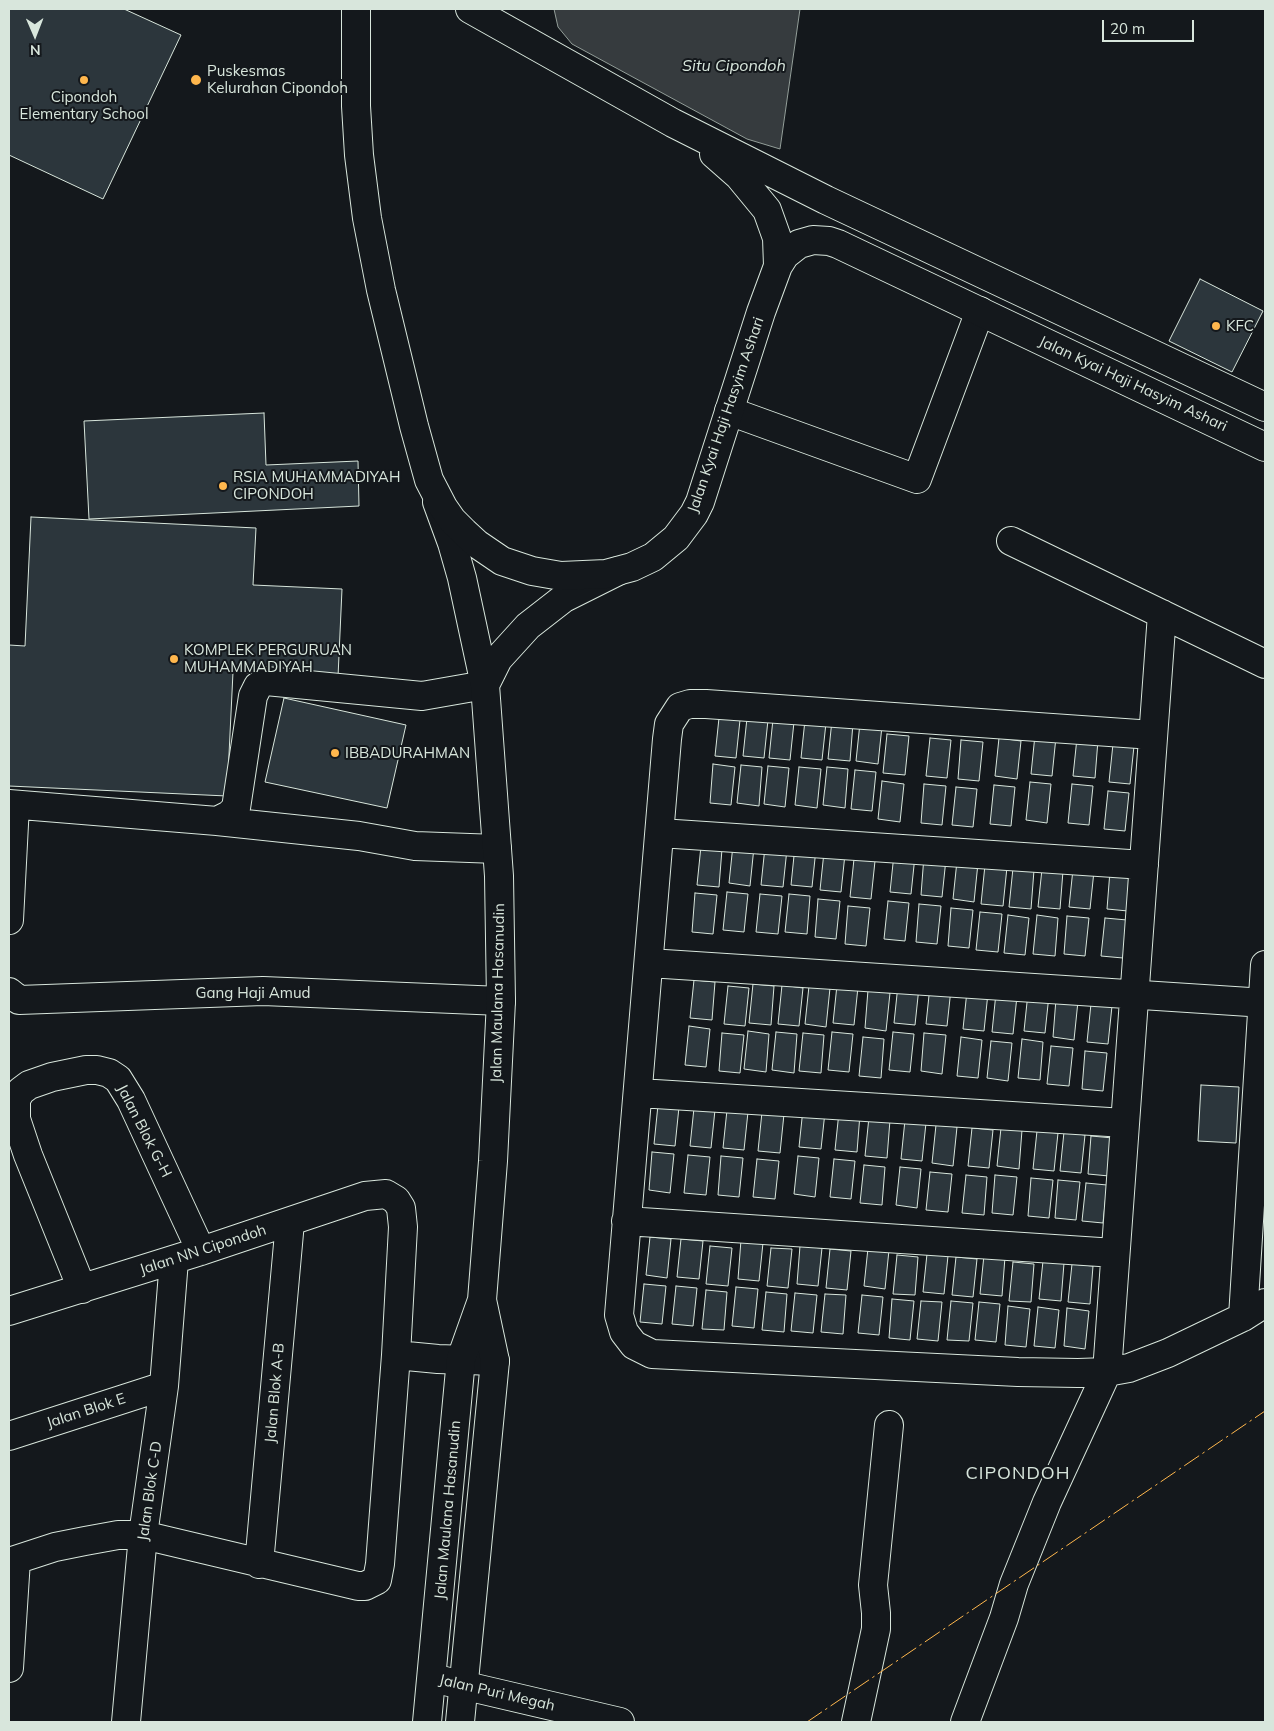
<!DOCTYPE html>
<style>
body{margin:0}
#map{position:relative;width:1274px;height:1731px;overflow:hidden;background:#14181c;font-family:Mulish,sans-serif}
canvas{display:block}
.frame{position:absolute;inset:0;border:10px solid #d8e6dc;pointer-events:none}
.north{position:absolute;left:10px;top:10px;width:50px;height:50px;-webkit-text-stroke:4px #14181c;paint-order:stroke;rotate:179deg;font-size:14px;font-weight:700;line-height:20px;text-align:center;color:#d8e6dc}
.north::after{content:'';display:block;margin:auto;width:18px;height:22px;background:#d8e6dc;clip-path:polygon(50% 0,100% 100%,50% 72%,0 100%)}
.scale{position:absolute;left:1102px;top:20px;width:92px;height:22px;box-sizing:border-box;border:2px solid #d8e6dc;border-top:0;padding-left:6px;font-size:15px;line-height:18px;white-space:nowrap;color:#d8e6dc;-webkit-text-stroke:4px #14181c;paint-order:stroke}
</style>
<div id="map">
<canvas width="1274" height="1731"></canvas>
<div class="frame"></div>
<div class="north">N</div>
<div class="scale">20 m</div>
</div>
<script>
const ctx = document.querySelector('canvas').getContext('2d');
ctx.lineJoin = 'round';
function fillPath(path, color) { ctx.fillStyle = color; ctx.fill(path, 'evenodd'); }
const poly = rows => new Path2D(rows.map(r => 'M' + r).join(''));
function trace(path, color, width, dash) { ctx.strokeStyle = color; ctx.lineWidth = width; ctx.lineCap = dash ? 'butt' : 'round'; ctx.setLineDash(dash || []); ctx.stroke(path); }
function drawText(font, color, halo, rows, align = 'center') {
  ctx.font = font + ' Mulish,sans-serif'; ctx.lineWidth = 4; ctx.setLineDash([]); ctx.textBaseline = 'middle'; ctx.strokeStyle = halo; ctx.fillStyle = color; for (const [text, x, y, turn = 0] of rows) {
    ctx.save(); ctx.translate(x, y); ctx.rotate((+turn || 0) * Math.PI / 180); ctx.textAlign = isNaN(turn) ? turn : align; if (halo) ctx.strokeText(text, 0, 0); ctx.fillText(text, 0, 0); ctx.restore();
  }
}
const water = poly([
 [554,9,800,9,780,149,747,139,572,44,558,27,554,9]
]);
fillPath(water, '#363b3e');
trace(water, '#939e99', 1);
const building = poly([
 [9,9,124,9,181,35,103,199,9,155,9,9],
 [1200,279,1263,311,1232,372,1169,341,1200,279],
 [264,413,266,465,358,461,359,506,89,519,84,421,264,413],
 [31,517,256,528,253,585,342,589,338,677,233,672,227,796,9,786,9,645,25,646,31,517],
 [284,698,406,725,387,808,265,782,284,698],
 [719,718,740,720,736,758,715,756,719,718],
 [747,718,768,720,764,758,743,756,747,718],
 [773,719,794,722,790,760,769,758,773,719],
 [805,720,826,723,822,760,801,758,805,720],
 [832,720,853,723,850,761,828,759,832,720],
 [860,723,882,726,878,764,856,761,860,723],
 [887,734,909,736,905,775,883,773,887,734],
 [1035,735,1056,737,1052,776,1031,774,1035,735],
 [930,738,951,740,947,778,926,776,930,738],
 [999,738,1021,741,1017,779,995,776,999,738],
 [1077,738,1098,740,1095,778,1073,776,1077,738],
 [961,740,983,742,979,781,958,779,961,740],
 [1113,744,1134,746,1130,784,1109,782,1113,744],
 [713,764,735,767,731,805,710,803,713,764],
 [741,765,762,767,759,806,737,803,741,765],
 [768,766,789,768,785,807,764,804,768,766],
 [799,767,821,769,817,808,795,805,799,767],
 [827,767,848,769,845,808,823,805,827,767],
 [855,770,876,772,872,811,851,809,855,770],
 [882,781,904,784,900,822,878,819,882,781],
 [1030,782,1051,784,1047,823,1026,820,1030,782],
 [924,784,946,786,942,825,921,823,924,784],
 [1072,784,1093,786,1089,825,1068,823,1072,784],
 [994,785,1015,787,1011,826,990,824,994,785],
 [956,787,977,789,973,827,952,825,956,787],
 [1108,791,1129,793,1125,831,1104,829,1108,791],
 [733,845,754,847,750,886,729,883,733,845],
 [701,846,722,849,719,887,697,885,701,846],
 [795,846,816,849,812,887,791,885,795,846],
 [765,847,787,849,783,887,761,885,765,847],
 [824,852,845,854,841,892,820,890,824,852],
 [894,854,915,856,911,894,890,892,894,854],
 [924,856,946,859,942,897,921,895,924,856],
 [854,859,875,861,871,899,850,897,854,859],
 [957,861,978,863,974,902,953,899,957,861],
 [985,865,1007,867,1003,906,981,904,985,865],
 [1013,868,1034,870,1031,909,1009,907,1013,868],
 [1042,869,1063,871,1060,909,1038,907,1042,869],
 [1073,869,1094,871,1090,909,1069,907,1073,869],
 [1110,871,1132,873,1128,911,1107,909,1110,871],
 [727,892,748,894,744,932,723,930,727,892],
 [695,893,717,895,713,934,692,932,695,893],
 [760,894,782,896,778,934,756,932,760,894],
 [789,894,810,896,807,934,785,932,789,894],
 [818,899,840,901,836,939,815,937,818,899],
 [888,901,909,903,905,941,884,939,888,901],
 [919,904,941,906,937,944,916,942,919,904],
 [848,906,870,908,866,946,845,944,848,906],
 [951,908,973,910,969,948,948,946,951,908],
 [980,912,1002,914,998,952,976,950,980,912],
 [1008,915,1029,918,1025,955,1004,953,1008,915],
 [1037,915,1058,918,1055,956,1033,954,1037,915],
 [1067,916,1089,918,1085,956,1064,954,1067,916],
 [1105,918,1127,920,1123,958,1101,956,1105,918],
 [694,980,715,982,712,1020,690,1018,694,980],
 [753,984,774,986,771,1025,749,1023,753,984],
 [782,985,803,988,799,1026,778,1024,782,985],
 [837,985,858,987,854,1025,833,1023,837,985],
 [898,985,919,987,915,1025,894,1023,898,985],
 [728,986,749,988,745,1026,724,1024,728,986],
 [809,986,830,988,826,1027,805,1024,809,986],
 [930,986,951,989,947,1026,926,1024,930,986],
 [868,990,890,993,886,1031,865,1028,868,990],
 [967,991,988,993,984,1031,963,1029,967,991],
 [996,993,1017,996,1013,1034,992,1032,996,993],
 [1028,993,1049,995,1045,1033,1024,1031,1028,993],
 [1056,999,1078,1001,1074,1040,1053,1037,1056,999],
 [1091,1004,1112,1006,1108,1044,1087,1042,1091,1004],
 [689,1026,710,1029,706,1067,685,1065,689,1026],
 [748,1031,769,1034,766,1072,744,1069,748,1031],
 [776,1032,797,1034,794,1073,772,1070,776,1032],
 [832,1032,853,1034,849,1072,828,1070,832,1032],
 [893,1032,914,1034,910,1072,889,1070,893,1032],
 [722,1033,744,1035,740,1073,719,1071,722,1033],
 [803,1033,824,1035,821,1073,799,1071,803,1033],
 [924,1033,946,1035,942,1074,921,1071,924,1033],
 [863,1037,884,1039,881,1078,859,1076,863,1037],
 [961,1037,982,1040,978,1078,957,1076,961,1037],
 [1022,1039,1043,1042,1040,1080,1018,1078,1022,1039],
 [991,1041,1012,1043,1008,1081,987,1078,991,1041],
 [1051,1046,1073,1048,1069,1086,1047,1084,1051,1046],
 [1085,1051,1107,1053,1103,1091,1082,1089,1085,1051],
 [1201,1085,1239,1087,1236,1143,1198,1141,1201,1085],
 [658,1105,679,1107,675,1146,654,1144,658,1105],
 [694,1108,715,1110,711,1148,690,1146,694,1108],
 [803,1109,825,1112,821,1149,799,1147,803,1109],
 [727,1110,748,1112,744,1150,723,1148,727,1110],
 [762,1112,784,1114,780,1153,758,1151,762,1112],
 [839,1112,860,1114,857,1152,835,1150,839,1112],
 [869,1117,890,1120,887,1158,865,1156,869,1117],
 [905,1120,926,1123,922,1161,901,1159,905,1120],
 [936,1125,957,1127,953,1166,932,1163,936,1125],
 [972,1128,993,1130,989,1168,968,1166,972,1128],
 [1001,1128,1022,1130,1019,1169,997,1166,1001,1128],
 [1037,1131,1058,1133,1054,1171,1033,1169,1037,1131],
 [1064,1132,1085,1135,1081,1173,1060,1171,1064,1132],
 [1091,1136,1113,1138,1109,1176,1088,1174,1091,1136],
 [652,1152,674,1154,670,1193,649,1190,652,1152],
 [688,1155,710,1157,706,1195,684,1193,688,1155],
 [721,1156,743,1158,739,1197,718,1195,721,1156],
 [798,1156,819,1158,815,1197,794,1194,798,1156],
 [757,1159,779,1161,775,1199,753,1197,757,1159],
 [834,1159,855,1161,851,1199,830,1197,834,1159],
 [864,1165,885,1167,882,1205,860,1203,864,1165],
 [900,1167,921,1169,917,1208,896,1205,900,1167],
 [930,1172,952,1174,948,1212,926,1210,930,1172],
 [966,1175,987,1177,984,1215,962,1213,966,1175],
 [995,1175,1017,1177,1013,1215,992,1213,995,1175],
 [1031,1178,1053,1180,1049,1218,1028,1216,1031,1178],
 [1058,1180,1080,1182,1076,1220,1055,1218,1058,1180],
 [1086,1183,1107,1185,1103,1223,1082,1221,1086,1183],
 [650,1237,671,1239,667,1278,646,1275,650,1237],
 [681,1239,703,1241,699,1279,677,1277,681,1239],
 [741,1240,763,1243,759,1281,738,1279,741,1240],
 [710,1246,732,1248,728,1286,706,1284,710,1246],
 [800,1246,822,1248,818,1286,797,1284,800,1246],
 [771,1248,792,1249,788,1288,767,1286,771,1248],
 [868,1248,889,1250,885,1289,864,1286,868,1248],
 [830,1249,851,1251,847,1290,826,1288,830,1249],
 [927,1254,948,1256,944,1294,923,1292,927,1254],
 [897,1255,918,1257,915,1295,893,1294,897,1255],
 [984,1255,1005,1257,1002,1296,980,1294,984,1255],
 [956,1257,977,1259,973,1297,952,1295,956,1257],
 [1043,1261,1064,1263,1061,1301,1039,1299,1043,1261],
 [1013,1262,1034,1264,1031,1302,1009,1301,1013,1262],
 [1072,1264,1093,1266,1090,1304,1068,1302,1072,1264],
 [644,1284,666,1286,662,1324,640,1322,644,1284],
 [676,1286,697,1288,693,1326,672,1324,676,1286],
 [736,1287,758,1289,754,1328,732,1326,736,1287],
 [706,1290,727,1292,724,1330,702,1329,706,1290],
 [766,1292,787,1294,784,1332,762,1330,766,1292],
 [795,1293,817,1295,813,1333,791,1331,795,1293],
 [825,1294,846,1295,843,1334,821,1332,825,1294],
 [862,1295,883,1297,879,1335,858,1333,862,1295],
 [892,1299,914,1301,910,1340,889,1338,892,1299],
 [921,1301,942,1302,938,1341,917,1339,921,1301],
 [951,1301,973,1303,969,1341,947,1340,951,1301],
 [979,1302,1000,1304,996,1342,975,1340,979,1302],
 [1008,1306,1030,1309,1026,1347,1005,1345,1008,1306],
 [1038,1307,1059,1310,1055,1348,1034,1346,1038,1307],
 [1067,1308,1089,1311,1085,1349,1064,1346,1067,1308]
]);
fillPath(building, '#2c363c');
trace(building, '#d8e6dc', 1);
const street = poly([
 [729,411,917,479,980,311],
 [1011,541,1265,664],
 [1153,735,706,704,690,704,680,707,669,724,667,739,619,1315,624,1332,634,1345,652,1354,1018,1372,1078,1373,1107,1372,1129,1368,1168,1353,1243,1317,1265,1303],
 [9,804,217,821,229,815,236,808,253,696,258,686,266,681,422,696,485,685],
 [217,821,359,836,415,846,497,849],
 [660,833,1144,865],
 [9,920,15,805],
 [649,963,1265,1003],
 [9,992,19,1000,263,991,501,1001],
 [639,1093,1125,1123],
 [626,1221,1115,1253],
 [82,1289,28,1155,16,1119,16,1099,21,1091,29,1085,52,1077,86,1070,97,1070,109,1073,118,1079,131,1100,201,1251],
 [9,1311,201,1251,365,1196,386,1194,396,1200,401,1208,403,1227,396,1355,380,1564,377,1580,365,1586,358,1586,143,1535,118,1535,85,1541,55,1547,9,1562],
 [1243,1317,1265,965],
 [396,1355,438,1359,495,1361],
 [9,1436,164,1386],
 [259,1564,290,1222],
 [9,1668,16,1560],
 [432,1678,620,1722],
 [126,1722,143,1535,164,1386,174,1260],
 [856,1722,876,1629,876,1613,873,1585,889,1425],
 [965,1722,1004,1618,1014,1584,1047,1502,1107,1372,1162,614]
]);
const secondary = poly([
 [485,685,498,659,528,626,564,598,618,571],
 [427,1722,461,1359,482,1300,493,1161,501,1001,499,876,485,685,462,578,452,543,437,502],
 [460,1722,495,1361,482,1300]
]);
const primary = poly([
 [356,9,356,106,359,155,367,218,381,290,414,426,429,480,443,507,452,520,464,532,477,544,502,561,532,571,561,576,606,574,632,567,653,557,676,538,694,514,700,502,761,312,778,266,785,255,799,244,813,240,829,241,838,244,1265,447],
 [470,9,673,123,826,200,1265,407],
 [714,154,739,176,767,210,777,238,778,266]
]);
trace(street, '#d8e6dc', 30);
trace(secondary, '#d8e6dc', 30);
trace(primary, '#d8e6dc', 30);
trace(street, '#14181c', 28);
trace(secondary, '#14181c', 28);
trace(primary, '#14181c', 28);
trace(poly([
 [807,1722,1265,1411]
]), '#ffb74d', 1, [18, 4, 2.5, 4]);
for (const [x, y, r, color] of [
 [84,80,5,"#ffb74d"],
 [196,80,6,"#ffb74d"],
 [1216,326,5,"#ffb74d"],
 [223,486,5,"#ffb74d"],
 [174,659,5,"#ffb74d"],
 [335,753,5,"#ffb74d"]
]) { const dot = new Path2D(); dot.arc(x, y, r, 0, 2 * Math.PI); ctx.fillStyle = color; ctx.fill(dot); trace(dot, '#14181c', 2); }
drawText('15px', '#d8e6dc', '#14181c', [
 ["Puskesmas",207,71],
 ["Kelurahan Cipondoh",207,88],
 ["Cipondoh",84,97,"center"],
 ["Elementary School",84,114,"center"],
 ["KFC",1226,326],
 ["RSIA MUHAMMADIYAH",233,477],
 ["CIPONDOH",233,494],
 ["KOMPLEK PERGURUAN",184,650],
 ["MUHAMMADIYAH",184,667],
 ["IBBADURAHMAN",345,753]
], 'left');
drawText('15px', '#d8e6dc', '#14181c', [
 ["Jalan Kyai Haji Hasyim Ashari",1133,384,25],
 ["Jalan Kyai Haji Hasyim Ashari",726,415,-71],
 ["Gang Haji Amud",253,993],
 ["Jalan Maulana Hasanudin",498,993,-89],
 ["Jalan Blok G-H",144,1131,63],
 ["Jalan NN Cipondoh",203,1250,-18],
 ["Jalan Blok A-B",275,1393,-85],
 ["Jalan Blok E",86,1411,-18],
 ["Jalan Blok C-D",150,1491,-82],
 ["Jalan Maulana Hasanudin",448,1510,-85],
 ["Jalan Puri Megah",497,1693,13]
]);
drawText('italic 16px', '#d8e6dc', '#14181c', [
 ["Situ Cipondoh",734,66]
]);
ctx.letterSpacing = '1px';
drawText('18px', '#d8e6dc', '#14181c', [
 ["CIPONDOH",1018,1474]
]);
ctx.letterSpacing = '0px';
</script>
